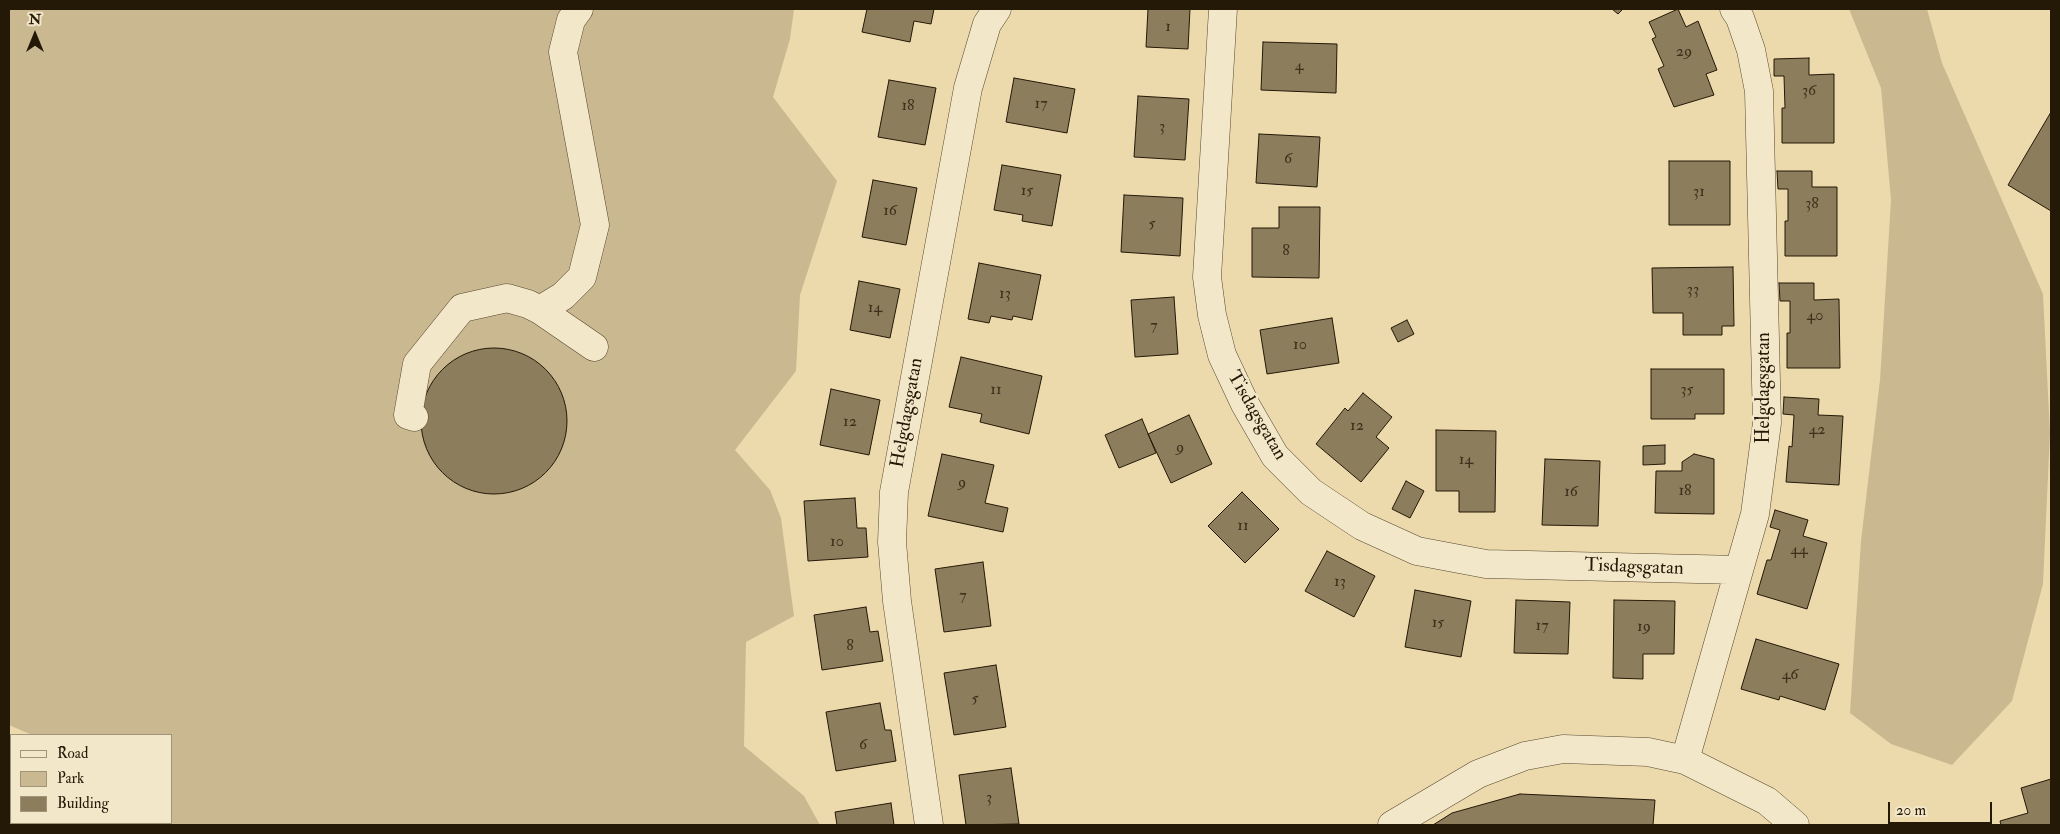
<!DOCTYPE html>
<style>
body{margin:0}
#map{position:relative;width:2060px;height:834px;overflow:hidden;background:#ecdaac;font-family:"IM FELL Double Pica",serif}
canvas{display:block}
.frame{position:absolute;inset:0;border:10px solid #241807;pointer-events:none}
.legend{position:absolute;left:10px;top:734px;width:162px;height:90px;box-sizing:border-box;background:#f3e7c9;border:1px solid #a0947b;margin:0;padding:6px 9px;list-style:none;font-size:15px;color:#241807}
.legend li{display:flex;align-items:center;gap:10px;height:25px}
.legend b{width:25px;border:1px solid #a0947b}
.north{position:absolute;left:10px;top:10px;width:50px;height:50px;-webkit-text-stroke:4px #f3e7c9;paint-order:stroke;rotate:0deg;font-size:14px;font-weight:700;line-height:20px;text-align:center;color:#241807}
.north::after{content:'';display:block;margin:auto;width:18px;height:22px;background:#241807;clip-path:polygon(50% 0,100% 100%,50% 72%,0 100%)}
.scale{position:absolute;left:1888px;top:802px;width:104px;height:22px;box-sizing:border-box;border:2px solid #241807;border-top:0;padding-left:6px;font-size:15px;line-height:18px;white-space:nowrap;color:#241807;-webkit-text-stroke:4px #f3e7c9;paint-order:stroke}
</style>
<div id="map">
<canvas width="2060" height="834"></canvas>
<div class="frame"></div>
<ul class="legend">
<li><b style="height:6px;background:#f3e7c9"></b>Road</li>
<li><b style="height:14px;background:#cab990"></b>Park</li>
<li><b style="height:14px;background:#8c7d5d"></b>Building</li>
</ul>
<div class="north">N</div>
<div class="scale">20 m</div>
</div>
<script>
const ctx = document.querySelector('canvas').getContext('2d');
ctx.lineJoin = 'round';
function fillPath(path, color) { ctx.fillStyle = color; ctx.fill(path, 'evenodd'); }
const poly = rows => new Path2D(rows.map(r => 'M' + r).join(''));
function trace(path, color, width, dash) { ctx.strokeStyle = color; ctx.lineWidth = width; ctx.lineCap = dash ? 'butt' : 'round'; ctx.setLineDash(dash || []); ctx.stroke(path); }
function drawText(font, color, halo, rows, align = 'center') {
  ctx.font = font + ' "IM FELL Double Pica",serif'; ctx.lineWidth = 5; ctx.setLineDash([]); ctx.textBaseline = 'middle'; ctx.strokeStyle = halo; ctx.fillStyle = color; for (const [text, x, y, turn = 0] of rows) {
    ctx.save(); ctx.translate(x, y); ctx.rotate((+turn || 0) * Math.PI / 180); ctx.textAlign = isNaN(turn) ? turn : align; if (halo) ctx.strokeText(text, 0, 0); ctx.fillText(text, 0, 0); ctx.restore();
  }
}
fillPath(poly([
 [9,9,794,9,790,39,773,97,837,181,800,295,796,371,735,450,770,490,781,518,794,616,746,642,744,746,804,796,820,825,119,825,119,823,171,823,171,735,32,735,9,725],
 [1849,9,1927,9,1942,63,2043,294,2050,433,2043,584,2012,701,1952,765,1891,744,1850,713,1861,541,1880,380,1891,200,1881,88]
]), '#cab990');
const building = poly([
 [867,9,934,9,931,24,914,21,910,42,862,32,867,9],
 [1148,9,1190,9,1188,49,1146,47,1148,9],
 [1612,9,1623,9,1618,14,1612,9],
 [1678,9,1686,27,1698,21,1717,70,1706,74,1714,95,1674,107,1658,69,1664,66,1652,39,1656,37,1649,22,1678,9],
 [1263,42,1337,44,1336,93,1261,90,1263,42],
 [1809,58,1809,75,1834,74,1834,143,1782,143,1782,108,1785,108,1784,76,1774,76,1774,59,1809,58],
 [1014,78,1075,89,1067,133,1006,122,1014,78],
 [889,80,936,88,925,145,878,137,889,80],
 [1138,96,1189,99,1185,160,1134,157,1138,96],
 [2051,112,2051,211,2008,185,2051,112],
 [1259,134,1320,137,1317,187,1256,183,1259,134],
 [1669,161,1730,161,1730,225,1669,225,1669,161],
 [1002,165,1061,175,1052,226,1022,221,1023,215,994,210,1002,165],
 [1777,171,1812,171,1812,187,1837,187,1837,256,1785,256,1785,221,1788,221,1788,189,1778,189,1777,171],
 [873,180,917,188,906,245,862,237,873,180],
 [1124,195,1183,198,1180,256,1121,252,1124,195],
 [1279,207,1320,207,1319,278,1252,277,1252,228,1279,228,1279,207],
 [979,263,1041,275,1032,320,1013,316,1012,320,991,316,989,323,968,319,979,263],
 [1733,267,1734,326,1722,326,1722,335,1683,335,1683,313,1653,313,1652,268,1733,267],
 [859,281,900,289,890,338,850,330,859,281],
 [1779,283,1814,283,1814,300,1839,299,1840,368,1787,368,1787,333,1790,333,1790,301,1780,301,1779,283],
 [1174,297,1178,354,1135,357,1131,300,1174,297],
 [1332,318,1339,363,1267,374,1260,330,1332,318],
 [1407,320,1414,334,1398,342,1391,328,1407,320],
 '421 421a73 73 0 1 1 146 0a73 73 0 1 1-146 0Z',
 [961,357,1042,376,1029,434,980,422,982,414,949,407,961,357],
 [1651,369,1724,369,1724,414,1695,414,1695,419,1651,419,1651,369],
 [831,389,880,400,869,455,820,445,831,389],
 [1363,393,1392,417,1376,437,1389,448,1361,482,1316,444,1345,408,1348,411,1363,393],
 [1784,397,1819,399,1818,415,1843,416,1839,485,1786,482,1789,446,1792,447,1794,415,1783,414,1784,397],
 [1189,415,1212,464,1171,483,1148,434,1189,415],
 [1142,419,1156,453,1119,468,1105,435,1142,419],
 [1436,430,1496,431,1495,512,1459,512,1459,491,1436,491,1436,430],
 [1665,445,1665,464,1643,465,1643,446,1665,445],
 [942,454,994,465,985,503,1008,508,1003,532,928,516,942,454],
 [1694,454,1714,459,1714,514,1655,513,1656,471,1682,471,1682,462,1694,454],
 [1545,459,1600,461,1598,526,1542,525,1545,459],
 [1406,481,1424,491,1410,518,1392,509,1406,481],
 [1242,492,1279,529,1245,563,1208,526,1242,492],
 [855,498,857,528,866,528,868,557,808,561,804,501,855,498],
 [1775,510,1808,520,1803,536,1827,543,1807,609,1757,594,1767,560,1771,560,1780,530,1770,527,1775,510],
 [1327,551,1375,576,1354,617,1305,591,1327,551],
 [983,562,991,626,944,632,935,569,983,562],
 [1415,590,1471,601,1461,657,1405,647,1415,590],
 [1516,600,1570,602,1568,654,1514,653,1516,600],
 [1614,600,1675,601,1674,654,1643,654,1643,679,1613,678,1614,600],
 [866,607,870,632,878,631,883,661,822,670,814,615,866,607],
 [1756,639,1839,664,1825,710,1780,696,1779,700,1741,689,1756,639],
 [996,665,1006,727,954,735,944,673,996,665],
 [880,703,885,730,891,730,896,761,836,771,826,712,880,703],
 [9,757,11,757,11,823,41,823,41,825,9,825,9,757],
 [1011,768,1019,824,966,825,959,775,1011,768],
 [2051,779,2051,825,2001,825,2000,821,2028,813,2021,788,2051,779],
 [1520,794,1655,800,1653,825,1433,825,1452,813,1520,794],
 [891,803,894,825,837,825,835,812,891,803]
]);
fillPath(building, '#8c7d5d');
trace(building, '#241807', 1);
const minor = poly([
 [1223,9,1207,277,1212,315,1222,355,1245,404,1275,456,1311,492,1362,526,1417,551,1486,564,1739,570],
 [540,310,563,296,582,277,595,225,563,52,571,20,579,9],
 [414,417,408,415,417,364,462,308,507,298,528,304,540,310,594,347],
 [1685,760,1755,514,1767,423,1759,91,1751,50,1740,18,1734,9],
 [929,825,897,601,892,542,894,492,968,88,987,24,997,9],
 [1392,825,1478,774,1525,756,1563,749,1648,752,1685,760,1767,801,1795,825]
]);
trace(minor, '#564830', 29);
trace(minor, '#f3e7c9', 28);
drawText('16px', '#3e311c', null, [
 ["1",1168,28],
 ["29",1684,53],
 ["4",1299,67],
 ["36",1809,92],
 ["17",1041,105],
 ["18",908,107],
 ["3",1162,128],
 ["6",1288,160],
 ["15",1027,192],
 ["31",1699,193],
 ["38",1812,205],
 ["16",890,212],
 ["5",1152,225],
 ["8",1286,252],
 ["33",1693,291],
 ["13",1005,295],
 ["14",875,309],
 ["40",1815,317],
 ["7",1154,327],
 ["10",1300,346],
 ["11",996,391],
 ["35",1687,391],
 ["12",850,423],
 ["12",1357,427],
 ["42",1817,431],
 ["9",1180,449],
 ["14",1466,461],
 ["9",962,484],
 ["18",1685,492],
 ["16",1571,493],
 ["11",1243,527],
 ["10",837,543],
 ["44",1799,551],
 ["13",1340,583],
 ["7",963,597],
 ["15",1438,624],
 ["17",1542,627],
 ["19",1644,628],
 ["8",850,647],
 ["46",1790,676],
 ["5",975,700],
 ["6",863,746],
 ["3",989,799]
]);
drawText('19px', '#241807', '#f3e7c9', [
 ["Helgdagsgatan",1765,388,-90],
 ["Helgdagsgatan",908,413,-80],
 ["Tisdagsgatan",1256,416,60],
 ["Tisdagsgatan",1634,568,2]
]);
</script>
